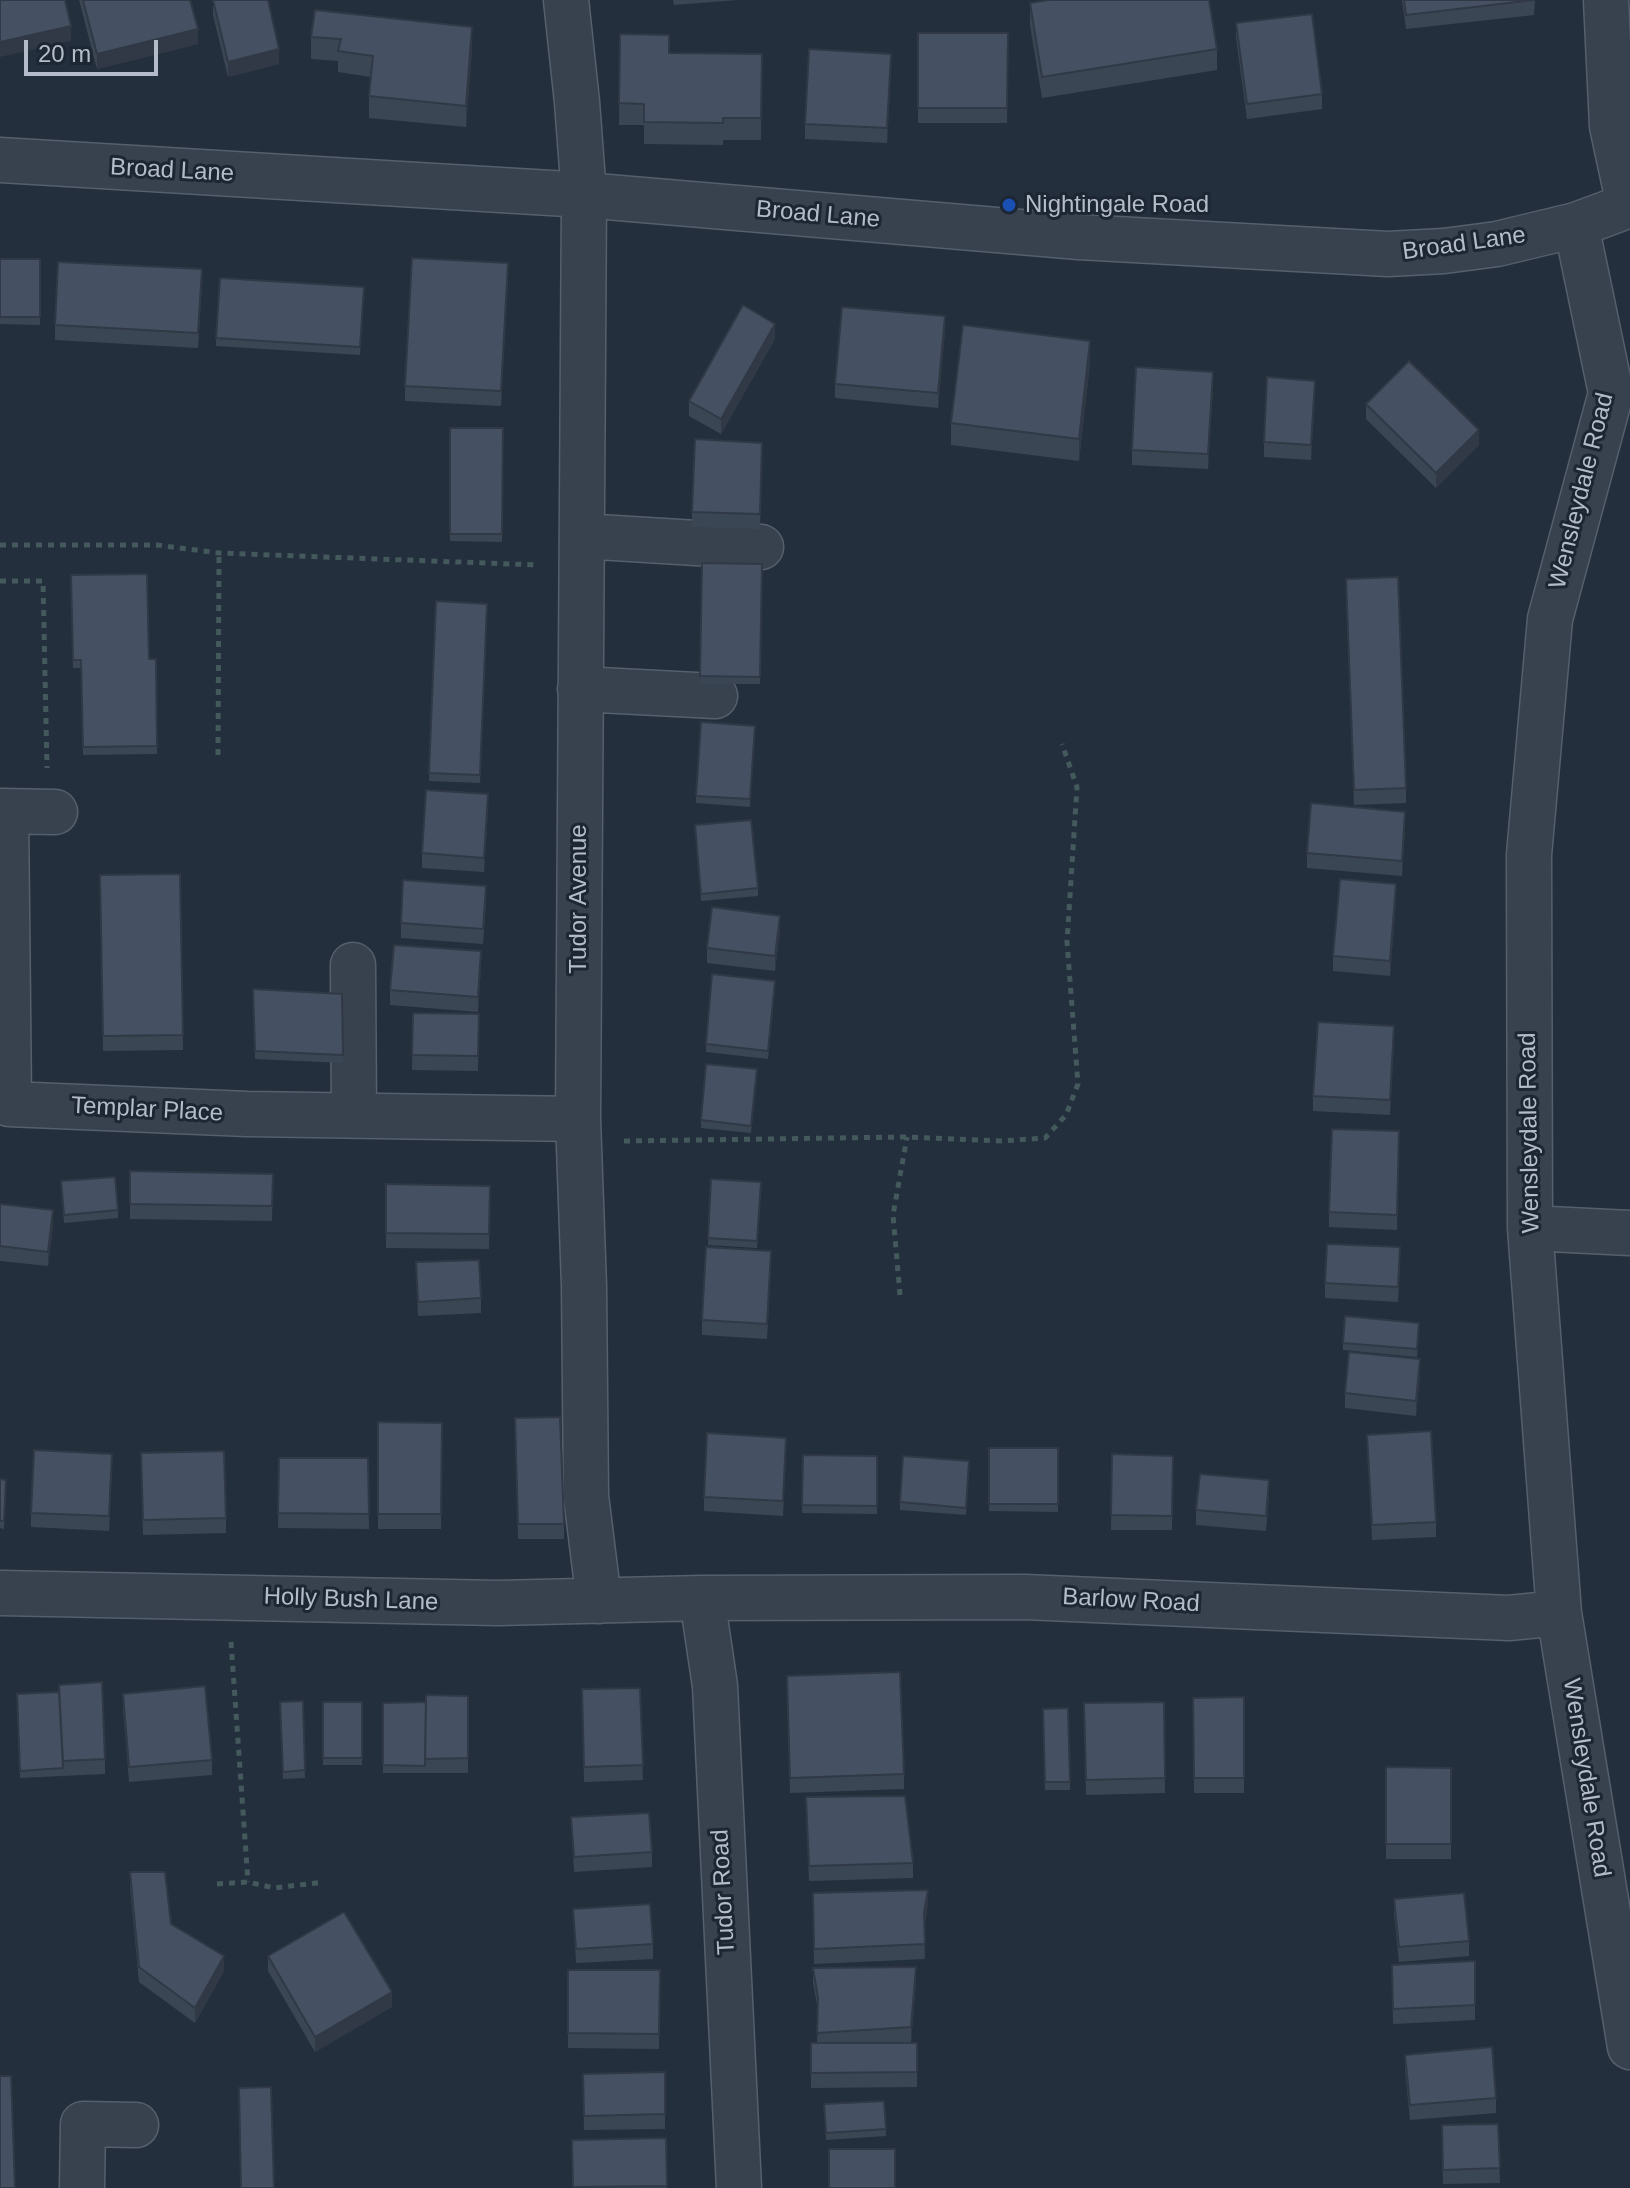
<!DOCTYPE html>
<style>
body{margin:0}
#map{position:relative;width:1630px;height:2188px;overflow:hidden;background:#242f3e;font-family:Arial,sans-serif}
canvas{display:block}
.scale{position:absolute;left:24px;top:40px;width:134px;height:36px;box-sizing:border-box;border:4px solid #b4bcc9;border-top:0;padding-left:10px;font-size:24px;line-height:28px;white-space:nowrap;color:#b4bcc9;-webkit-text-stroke:6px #1d2633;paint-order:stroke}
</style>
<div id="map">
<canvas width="1630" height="2188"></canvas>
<div class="scale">20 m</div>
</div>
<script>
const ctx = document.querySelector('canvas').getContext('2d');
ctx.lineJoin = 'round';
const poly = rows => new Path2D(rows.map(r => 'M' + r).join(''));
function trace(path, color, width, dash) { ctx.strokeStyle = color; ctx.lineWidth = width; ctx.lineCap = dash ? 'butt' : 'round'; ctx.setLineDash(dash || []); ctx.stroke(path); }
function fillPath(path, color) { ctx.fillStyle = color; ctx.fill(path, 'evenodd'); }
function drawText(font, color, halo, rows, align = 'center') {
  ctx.font = font + ' Arial,sans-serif'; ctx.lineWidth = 6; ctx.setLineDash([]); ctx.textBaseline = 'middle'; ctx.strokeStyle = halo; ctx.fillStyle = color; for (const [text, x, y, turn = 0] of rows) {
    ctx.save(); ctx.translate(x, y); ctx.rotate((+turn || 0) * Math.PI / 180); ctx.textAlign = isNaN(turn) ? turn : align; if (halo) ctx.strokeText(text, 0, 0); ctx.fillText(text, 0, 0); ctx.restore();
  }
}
const minor = poly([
 [566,0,577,102,584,195,578,1119,584,1286,586,1496,599,1601],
 [1606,0,1612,126,1629,205],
 [0,160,584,195,1079,237,1388,254,1444,251,1497,244,1576,225,1630,205],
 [1576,225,1611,393,1550,619,1529,855,1530,1228,1559,1613,1630,2047],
 [582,536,761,547],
 [580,689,715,696],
 [0,811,55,812],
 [6,811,9,1104,247,1114,578,1119],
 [353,965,354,1116],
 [1530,1228,1630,1233],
 [0,1593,498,1603,702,1598,1025,1597,1509,1618,1559,1613],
 [702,1598,715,1686,739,2188],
 [82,2188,83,2124,136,2125]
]);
trace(minor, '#565f6c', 47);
trace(poly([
 [0,545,157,545,219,553,538,565],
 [0,581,43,581,47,768],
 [218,755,219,553],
 [624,1141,907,1137,1002,1141,1045,1138,1066,1115,1078,1084,1067,942,1077,787,1062,744],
 [900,1295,893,1215,907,1137],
 [231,1642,248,1882],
 [217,1884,248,1882,274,1888,324,1882]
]), '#44595c', 5, [6, 6]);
trace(minor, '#38414e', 44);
fillPath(poly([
 [79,0,190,0,198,44,97,69],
 [213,0,279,64,228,77,213,15],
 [673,0,738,0,674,5],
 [1402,0,1535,0,1534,15,1406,29],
 [1030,3,1217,49,1217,70,1042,98,1030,25],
 [1236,23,1322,94,1322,109,1247,119,1236,38],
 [918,33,1008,33,1007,123,918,123],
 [620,34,669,53,762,54,761,140,723,140,723,145,644,144,644,125,619,125],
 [311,37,472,49,466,127,369,118,369,96,371,77,338,72,338,61,311,59],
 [891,69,887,143,805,139,805,124],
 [0,259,40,259,40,325,0,324],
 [508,277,501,406,405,401,405,386],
 [202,284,198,348,55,340,55,325],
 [364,287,360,355,216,346,216,338],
 [945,331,938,408,835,398,835,384],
 [775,339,721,434,689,416,689,401],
 [1090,363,1079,461,951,445,951,423],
 [1213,387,1208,469,1132,465,1132,450],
 [1315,395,1311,460,1264,457,1264,442],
 [1366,404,1479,445,1436,488,1366,419],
 [450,428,503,428,502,542,450,541],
 [762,443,760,529,692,527,692,512],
 [702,563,762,564,760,684,700,684],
 [71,575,149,659,156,659,157,754,83,755,81,668,73,668],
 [1346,594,1406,788,1406,803,1354,805],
 [436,601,487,604,480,783,429,781],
 [755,726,750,807,696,803,696,796],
 [488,809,484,872,422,868,422,853],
 [695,825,758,888,758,896,701,901],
 [1405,826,1402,876,1307,868,1307,853],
 [180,874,183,1050,103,1051,100,875],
 [1396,899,1390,976,1333,971,1333,956],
 [486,901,483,944,401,938,401,923],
 [780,931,775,971,707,963,707,948],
 [481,966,478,1012,390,1005,390,990],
 [775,988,768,1059,706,1052,706,1044],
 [253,989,342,994,343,1063,255,1059],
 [413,1013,479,1014,478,1071,412,1070],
 [1394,1041,1390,1115,1313,1111,1313,1096],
 [757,1077,751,1133,701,1128,701,1120],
 [1399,1131,1397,1230,1329,1227,1329,1212],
 [130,1171,273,1174,272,1221,130,1219],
 [711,1179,761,1190,757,1248,708,1245],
 [61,1181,118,1210,118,1218,64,1223],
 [386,1184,490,1186,489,1249,386,1248],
 [0,1204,53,1225,48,1266,0,1261],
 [416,1262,481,1298,481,1313,418,1316],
 [1400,1262,1398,1302,1325,1298,1325,1283],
 [771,1266,767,1339,702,1335,702,1320],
 [1419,1330,1417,1357,1343,1350,1343,1343],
 [1420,1374,1416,1416,1345,1408,1345,1393],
 [515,1418,564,1524,564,1539,518,1539],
 [378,1422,442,1423,441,1529,378,1529],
 [1367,1435,1436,1522,1436,1537,1372,1540],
 [989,1448,1058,1448,1058,1512,989,1511],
 [786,1453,783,1516,704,1511,704,1497],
 [1112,1454,1173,1456,1172,1530,1111,1530],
 [803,1455,877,1456,877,1514,802,1513],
 [279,1458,368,1458,369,1529,278,1528],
 [141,1468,226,1518,226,1533,143,1535],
 [969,1468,966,1515,900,1510,900,1502],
 [112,1469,109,1531,31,1527,31,1513],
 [0,1479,6,1480,4,1529,0,1528],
 [1269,1495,1266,1531,1196,1525,1196,1510],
 [640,1688,643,1780,584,1782,582,1689],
 [787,1691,904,1774,904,1789,790,1793],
 [17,1694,105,1759,105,1774,20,1778],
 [123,1694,212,1760,212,1775,129,1782,123,1708],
 [468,1696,468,1773,383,1773,383,1703,426,1702],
 [1244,1697,1244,1793,1194,1793,1193,1698],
 [303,1701,305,1778,283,1779,280,1702],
 [323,1702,362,1702,362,1765,323,1765],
 [1164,1702,1165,1793,1086,1795,1084,1703],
 [1068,1708,1070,1790,1045,1790,1043,1709],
 [1386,1767,1451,1768,1451,1859,1386,1859],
 [806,1812,913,1863,913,1878,809,1881],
 [571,1817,652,1852,652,1867,574,1872],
 [130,1872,171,1924,224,1971,195,2023,139,1982,130,1887],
 [813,1893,928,1905,924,1927,925,1959,814,1964],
 [1394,1899,1469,1941,1469,1956,1399,1962,1394,1914],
 [573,1909,653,1944,653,1959,576,1963],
 [268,1956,392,2007,315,2052,268,1971],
 [1475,1961,1475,2020,1393,2024,1392,1965],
 [813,1968,916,1981,911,2042,897,2043,917,2043,917,2087,811,2088,811,2043,817,2043,818,2010,813,1983],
 [568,1970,660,1970,659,2049,568,2048],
 [1405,2055,1496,2098,1496,2113,1410,2120,1405,2070],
 [665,2072,665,2129,584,2130,583,2074],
 [884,2101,886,2136,826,2140,824,2104],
 [1498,2124,1500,2183,1443,2184,1442,2125],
 [666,2138,667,2188,573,2188]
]), '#3b4654');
fillPath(poly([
 [71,26,71,41,0,57,0,42],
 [472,27,472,49,466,127,466,106],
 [198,29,198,44,97,69,97,54],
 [279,49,279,64,228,77,228,62],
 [891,54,891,69,887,143,887,128],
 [945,316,945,331,938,408,938,393],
 [775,324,775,339,721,434,721,419],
 [1090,341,1090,363,1079,461,1079,439],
 [1213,372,1213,387,1208,469,1208,454],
 [1315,381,1315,395,1311,460,1311,445],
 [1479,430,1479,445,1436,488,1436,473],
 [488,794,488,809,484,872,484,858],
 [1405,812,1405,826,1402,876,1402,861],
 [1396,884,1396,899,1390,976,1390,961],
 [780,916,780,931,775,971,775,956],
 [481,951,481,966,478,1012,478,997],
 [53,1210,53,1225,48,1266,48,1252],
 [1420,1359,1420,1374,1416,1416,1416,1401],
 [928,1890,928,1905,924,1928,924,1913],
 [224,1956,224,1971,195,2023,195,2008],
 [916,1967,916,1981,911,2042,911,2027],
 [392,1992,392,2007,315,2052,315,2037]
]), '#303945');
const building = poly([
 [0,0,65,0,71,26,0,42,0,0],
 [83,0,190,0,198,29,97,54,83,0],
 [213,0,268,0,279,49,228,62,213,0],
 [1049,0,1209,0,1217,49,1042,77,1030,3,1049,0],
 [1404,0,1534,0,1406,15,1404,0],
 [315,10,472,27,466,106,369,96,373,56,338,51,341,39,311,37,315,10],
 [1312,14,1322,94,1247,104,1236,23,1312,14],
 [918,33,1008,33,1007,108,918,108,918,33],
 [620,34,669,35,669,53,762,54,761,118,723,118,723,123,644,122,644,104,619,103,620,34],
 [809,49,891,54,887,128,805,124,809,49],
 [412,258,508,263,501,391,405,386,412,258],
 [0,259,40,259,40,317,0,317,0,259],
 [58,262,202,269,198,333,55,325,58,262],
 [220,278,364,287,360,347,216,338,220,278],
 [743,305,775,324,721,419,689,401,743,305],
 [842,307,945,316,938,393,835,384,842,307],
 [963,325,1090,341,1079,439,951,423,963,325],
 [1409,361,1479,430,1436,473,1366,404,1409,361],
 [1136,367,1213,372,1208,454,1132,450,1136,367],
 [1267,377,1315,381,1311,445,1264,442,1267,377],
 [450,428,503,428,502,534,450,534,450,428],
 [695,439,762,443,760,514,692,512,695,439],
 [702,563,762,564,760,677,700,676,702,563],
 [147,574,149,659,156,659,157,746,83,747,81,660,73,660,71,575,147,574],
 [1398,577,1406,788,1354,790,1346,579,1398,577],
 [436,601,487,604,480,775,429,773,436,601],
 [701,722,755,726,750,799,696,796,701,722],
 [426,790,488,794,484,858,422,853,426,790],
 [1311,803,1405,812,1402,861,1307,853,1311,803],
 [751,820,758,888,701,894,695,825,751,820],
 [180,874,183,1035,103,1036,100,875,180,874],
 [1340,879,1396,884,1390,961,1333,956,1340,879],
 [403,880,486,886,483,929,401,923,403,880],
 [712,907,780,916,775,956,707,948,712,907],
 [394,945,481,951,478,997,390,990,394,945],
 [712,974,775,981,768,1051,706,1044,712,974],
 [253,989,342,994,343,1055,255,1051,253,989],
 [413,1013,479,1014,478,1056,412,1055,413,1013],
 [1318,1022,1394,1026,1390,1100,1313,1096,1318,1022],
 [706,1064,757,1069,751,1126,701,1120,706,1064],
 [1332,1129,1399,1131,1397,1215,1329,1212,1332,1129],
 [130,1171,273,1174,272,1206,130,1204,130,1171],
 [115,1177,118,1210,64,1215,61,1181,115,1177],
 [711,1179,761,1182,757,1241,708,1238,711,1179],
 [386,1184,490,1186,489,1234,386,1233,386,1184],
 [0,1204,53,1210,48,1252,0,1246,0,1204],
 [1327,1244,1400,1247,1398,1287,1325,1283,1327,1244],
 [706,1247,771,1251,767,1324,702,1320,706,1247],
 [479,1260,481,1298,418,1302,416,1262,479,1260],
 [1345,1316,1419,1323,1417,1349,1343,1343,1345,1316],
 [1349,1352,1420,1359,1416,1401,1345,1393,1349,1352],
 [560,1417,564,1524,518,1524,515,1418,560,1417],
 [378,1422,442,1423,441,1514,378,1514,378,1422],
 [1431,1431,1436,1522,1372,1525,1367,1435,1431,1431],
 [707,1433,786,1438,783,1501,704,1497,707,1433],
 [989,1448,1058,1448,1058,1504,989,1504,989,1448],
 [34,1450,112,1454,109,1516,31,1513,34,1450],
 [224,1451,226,1518,143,1520,141,1453,224,1451],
 [1112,1454,1173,1456,1172,1516,1111,1515,1112,1454],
 [803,1455,877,1456,877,1506,802,1505,803,1455],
 [903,1456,969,1461,966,1508,900,1502,903,1456],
 [279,1458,368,1458,369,1514,278,1513,279,1458],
 [1200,1474,1269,1480,1266,1516,1196,1510,1200,1474],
 [0,1479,6,1480,4,1521,0,1521,0,1479],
 [900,1672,904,1774,790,1778,787,1676,900,1672],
 [102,1682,105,1759,63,1761,59,1685,102,1682],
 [205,1686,212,1760,129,1767,123,1694,205,1686],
 [640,1688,643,1765,584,1767,582,1689,640,1688],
 [59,1692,63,1768,20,1771,17,1694,59,1692],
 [426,1695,468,1696,468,1758,425,1759,426,1695],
 [1244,1697,1244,1778,1194,1778,1193,1698,1244,1697],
 [303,1701,305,1770,283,1772,280,1702,303,1701],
 [323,1702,362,1702,362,1758,323,1758,323,1702],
 [426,1702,425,1766,383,1765,383,1703,426,1702],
 [1164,1702,1165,1778,1086,1780,1084,1703,1164,1702],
 [1068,1708,1070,1782,1045,1782,1043,1709,1068,1708],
 [1386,1767,1451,1768,1451,1844,1386,1844,1386,1767],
 [905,1796,913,1863,809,1866,806,1797,905,1796],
 [649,1813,652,1852,574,1857,571,1817,649,1813],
 [130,1872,165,1872,171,1924,224,1956,195,2008,139,1967,130,1872],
 [928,1890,924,1913,925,1944,814,1949,813,1893,928,1890],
 [1464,1893,1469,1941,1399,1947,1394,1899,1464,1893],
 [650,1904,653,1944,576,1949,573,1909,650,1904],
 [344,1912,392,1992,315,2037,268,1956,344,1912],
 [1475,1961,1475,2005,1393,2009,1392,1965,1475,1961],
 [916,1967,911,2027,817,2033,818,1998,813,1968,916,1967],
 [568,1970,660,1970,659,2034,568,2033,568,1970],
 [811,2043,917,2043,917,2072,811,2073,811,2043],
 [1492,2047,1496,2098,1410,2105,1405,2055,1492,2047],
 [665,2072,665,2114,584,2116,583,2074,665,2072],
 [0,2076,11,2076,15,2188,0,2188,0,2076],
 [271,2087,274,2188,241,2188,239,2088,271,2087],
 [884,2101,886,2129,826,2133,824,2104,884,2101],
 [1498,2124,1500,2168,1443,2170,1442,2125,1498,2124],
 [666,2138,667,2186,573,2187,572,2140,666,2138],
 [829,2149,895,2149,895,2188,829,2188,829,2149]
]);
fillPath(building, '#455162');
trace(building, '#303945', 2);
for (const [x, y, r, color] of [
 [1009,205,8,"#1a4fb4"]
]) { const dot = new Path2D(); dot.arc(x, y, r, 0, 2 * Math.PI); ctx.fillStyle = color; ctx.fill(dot); trace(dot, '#1d2633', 3); }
drawText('24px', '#b4bcc9', '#1d2633', [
 ["Broad Lane",172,171,3],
 ["Broad Lane",818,215,5],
 ["Broad Lane",1464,244,-8],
 ["Wensleydale Road",1582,491,-76],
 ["Tudor Avenue",579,899,-90],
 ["Templar Place",147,1110,3],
 ["Wensleydale Road",1530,1133,-91],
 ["Holly Bush Lane",351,1600,2],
 ["Barlow Road",1131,1601,3],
 ["Wensleydale Road",1586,1778,81],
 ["Tudor Road",724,1892,-93]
]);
drawText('24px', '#b4bcc9', '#1d2633', [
 ["Nightingale Road",1025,205]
], 'left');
</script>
